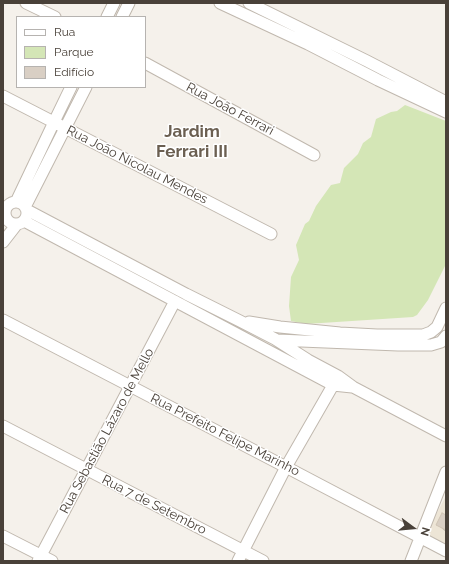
<!DOCTYPE html>
<meta charset="utf-8">
<style>
body{margin:0}
#map{position:relative;width:449px;height:564px;overflow:hidden;background:#f5f1eb;font-family:Raleway,sans-serif}
canvas{display:block}
.frame{position:absolute;inset:0;border:4px solid #494139;pointer-events:none}
.legend{position:absolute;left:16px;top:16px;width:130px;height:72px;box-sizing:border-box;background:#fff;border:1px solid #b6b3b0;margin:0;padding:5px 7px;list-style:none;font-size:12px;color:#494139}
.legend li{display:flex;align-items:center;gap:8px;height:20px}
.legend b{width:20px;border:1px solid #b6b3b0}
.north{position:absolute;left:393px;top:508px;width:40px;height:40px;-webkit-text-stroke:3px #fff;paint-order:stroke;rotate:106deg;font-size:11px;font-weight:700;line-height:16px;text-align:center;color:#494139}
.north::after{content:'';display:block;margin:auto;width:14px;height:18px;background:#494139;clip-path:polygon(50% 0,100% 100%,50% 72%,0 100%)}
</style>
<div id="map">
<canvas width="449" height="564"></canvas>
<div class="frame"></div>
<ul class="legend">
<li><b style="height:5px;background:#fff"></b>Rua</li>
<li><b style="height:11px;background:#d4e6b6"></b>Parque</li>
<li><b style="height:11px;background:#d9cfc4"></b>Edifício</li>
</ul>
<div class="north">N</div>
</div>
<script>
const ctx = document.querySelector('canvas').getContext('2d');
ctx.lineJoin = 'round';
function fillPath(path, color) { ctx.fillStyle = color; ctx.fill(path, 'evenodd'); }
const poly = rows => new Path2D(rows.map(r => 'M' + r).join(''));
function trace(path, color, width, dash) { ctx.strokeStyle = color; ctx.lineWidth = width; ctx.lineCap = dash ? 'butt' : 'round'; ctx.setLineDash(dash || []); ctx.stroke(path); }
function drawText(font, color, halo, rows, align = 'center') {
  ctx.font = font + ' Raleway,sans-serif'; ctx.lineWidth = 3; ctx.setLineDash([]); ctx.textBaseline = 'middle'; ctx.strokeStyle = halo; ctx.fillStyle = color; for (const [text, x, y, turn = 0] of rows) {
    ctx.save(); ctx.translate(x, y); ctx.rotate((+turn || 0) * Math.PI / 180); ctx.textAlign = isNaN(turn) ? turn : align; if (halo) ctx.strokeText(text, 0, 0); ctx.fillText(text, 0, 0); ctx.restore();
  }
}
fillPath(poly([
 [446,496,446,548,424,537]
]), '#ede5d6');
fillPath(poly([
 [405,105,446,121,446,264,428,300,417,315,413,317,306,324,291,321,289,306,291,277,299,260,296,245,305,224,309,221,316,206,331,185,340,183,344,168,358,154,363,143,371,137,376,119,391,112,397,111]
]), '#d4e6b6');
fillPath(poly([
 [446,516,446,532,438,525]
]), '#0003');
const building = poly([
 [442,513,446,515,446,530,436,525,442,513]
]);
fillPath(building, '#d9cfc4');
trace(building, '#d0c4b4', 1);
const minor = poly([
 [26,3,55,17],
 [220,3,308,44,378,80,446,112],
 [249,3,367,61,446,102],
 [107,17,114,3],
 [122,17,129,3],
 [145,63,314,155],
 [3,96,271,234],
 '5 213a11 11 0 1 1 22 0a11 11 0 1 1-22 0Z',
 [16,202,54,122,71,87],
 [25,207,86,87],
 [27,210,186,294,240,321,275,339,308,360,338,376,353,387,446,436],
 [24,221,333,385,352,387],
 [3,242,17,224],
 [3,320,286,467,446,551],
 [249,322,280,327,340,333,377,335,423,335,431,332,437,327,446,308],
 [277,340,398,345,431,345,441,342,446,336],
 [3,426,263,561],
 [3,536,52,561],
 [38,561,175,301],
 [238,561,286,467,336,380],
 [411,561,446,472]
]);
trace(minor, '#c0b8ae', 13);
trace(minor, '#fff', 11);
drawText('13px', '#494139', '#fff', [
 ["Rua João Ferrari",230,109,28],
 ["Rua João Nicolau Mendes",137,165,27],
 ["Rua Sebastião Lázaro de Mello",107,431,-62],
 ["Rua Prefeito Felipe Marinho",225,435,27],
 ["Rua 7 de Setembro",154,505,27]
]);
drawText('bold 17px', '#6b5f51', '#fff', [
 ["Jardim",192,132],
 ["Ferrari III",192,152]
]);
</script>
